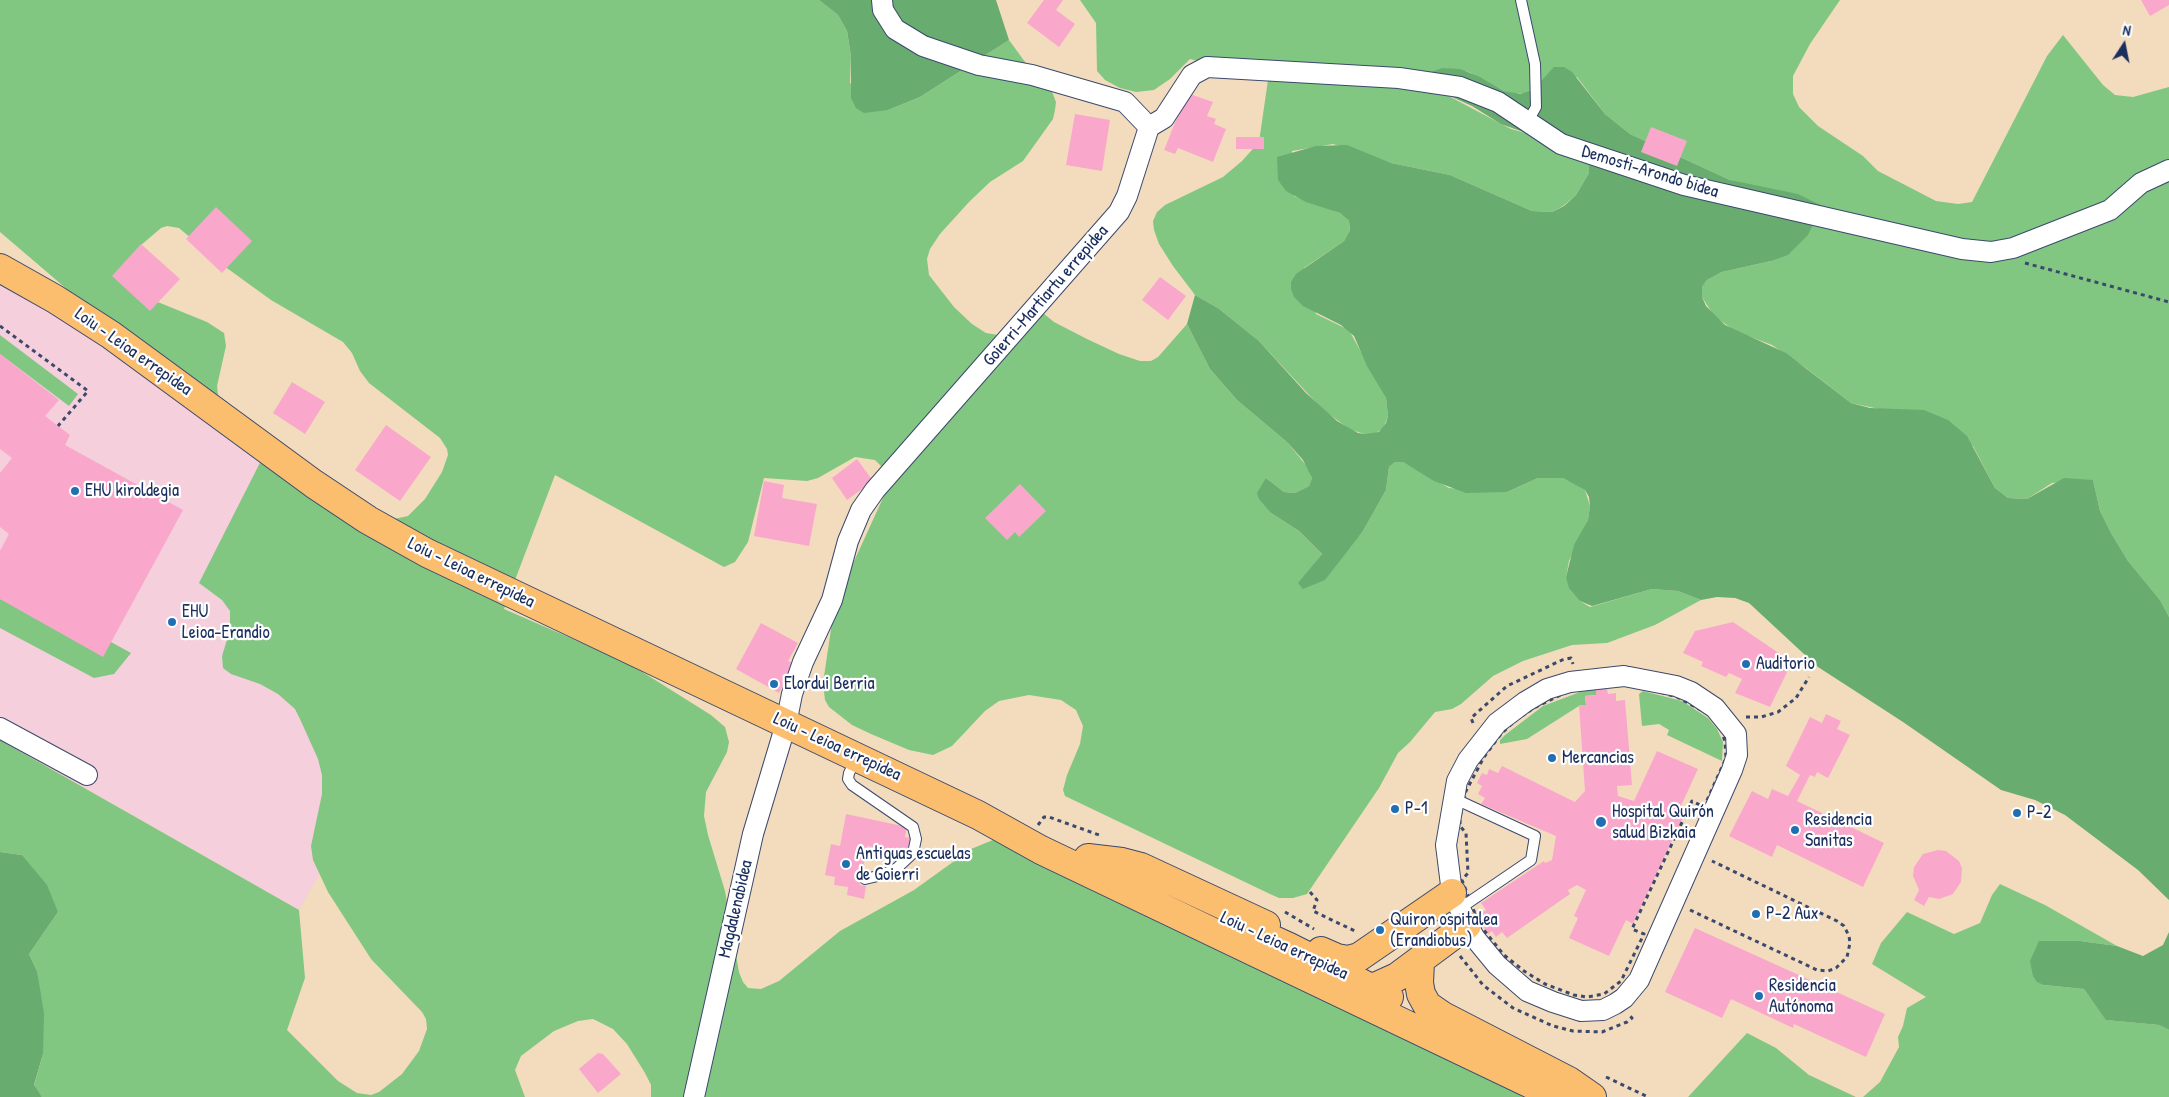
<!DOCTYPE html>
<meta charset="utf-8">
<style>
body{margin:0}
#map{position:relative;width:2169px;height:1097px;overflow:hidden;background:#f3dcbd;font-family:"Patrick Hand",sans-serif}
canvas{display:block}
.north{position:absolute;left:2099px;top:20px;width:50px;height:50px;-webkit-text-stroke:4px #fff;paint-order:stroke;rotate:11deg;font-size:14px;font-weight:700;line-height:20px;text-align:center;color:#1b2f5e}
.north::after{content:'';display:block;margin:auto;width:18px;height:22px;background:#1b2f5e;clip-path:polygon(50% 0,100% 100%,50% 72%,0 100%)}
</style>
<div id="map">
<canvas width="2169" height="1097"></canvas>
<div class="north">N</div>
</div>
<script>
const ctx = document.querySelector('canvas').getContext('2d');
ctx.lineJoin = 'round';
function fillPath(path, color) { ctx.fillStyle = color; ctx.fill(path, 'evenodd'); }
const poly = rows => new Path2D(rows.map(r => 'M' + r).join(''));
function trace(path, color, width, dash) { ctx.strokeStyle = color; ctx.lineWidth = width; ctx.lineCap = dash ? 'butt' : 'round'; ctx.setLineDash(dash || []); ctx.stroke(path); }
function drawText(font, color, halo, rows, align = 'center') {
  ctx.font = font + ' "Patrick Hand",sans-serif'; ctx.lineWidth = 4.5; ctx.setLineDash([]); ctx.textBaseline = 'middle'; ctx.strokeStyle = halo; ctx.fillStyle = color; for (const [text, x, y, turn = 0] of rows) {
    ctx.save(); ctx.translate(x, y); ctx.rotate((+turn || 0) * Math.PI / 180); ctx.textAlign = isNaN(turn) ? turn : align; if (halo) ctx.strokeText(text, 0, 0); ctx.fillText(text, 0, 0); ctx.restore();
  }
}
fillPath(poly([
 [0,283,80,326,300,490,436,673,299,910,0,740]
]), '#f5cfdb');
fillPath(poly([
 [0,0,819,0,838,15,847,31,851,56,850,83,888,110,920,97,1009,40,1028,66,1051,89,1056,102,1055,110,1053,119,1023,161,990,182,969,202,940,234,930,249,927,259,929,275,954,307,972,324,986,333,998,335,1038,309,1054,322,1087,339,1119,354,1140,361,1151,361,1158,357,1187,324,1210,369,1237,400,1288,443,1309,469,1312,478,1309,486,1295,493,1284,492,1266,478,1271,513,1299,531,1322,554,1299,583,1343,554,1363,531,1386,490,1389,467,1395,462,1403,462,1449,488,1507,492,1538,478,1563,478,1574,483,1585,490,1590,506,1588,520,1569,561,1566,577,1580,601,1590,607,1652,589,1678,591,1701,600,1655,625,1607,643,1572,645,1523,661,1493,676,1461,704,1452,709,1435,712,1410,742,1398,753,1379,788,1307,894,1293,898,1279,898,1270,894,1065,796,1063,790,1067,775,1080,744,1083,726,1076,710,1061,700,1029,695,999,701,985,711,952,746,933,755,909,750,871,734,852,725,829,707,825,700,823,683,833,616,845,581,888,487,886,471,875,460,855,457,818,478,807,481,764,478,748,542,735,562,724,567,555,475,504,609,628,663,711,715,725,727,729,742,727,752,706,792,704,816,708,835,725,891,739,972,743,982,748,988,761,989,779,981,840,931,914,890,971,849,993,840,1494,1078,1523,1097,651,1097,651,1085,645,1073,627,1044,613,1029,593,1019,578,1021,554,1031,521,1056,515,1070,525,1097,42,1097,34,1086,43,1054,37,971,29,954,58,912,22,855,0,852,0,740,299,910,305,978,287,1030,338,1081,357,1093,371,1095,379,1092,402,1074,419,1051,427,1029,426,1019,422,1012,371,959,328,892,313,860,311,846,322,794,322,775,318,759,300,719,295,709,278,694,260,684,231,674,223,668,222,656,230,630,230,611,222,600,199,583,270,443,313,483,394,519,408,516,425,499,442,472,448,455,447,449,440,438,369,383,360,371,352,353,343,342,271,300,224,266,179,228,167,226,161,228,140,246,143,296,207,322,224,333,226,346,217,386,218,395,225,405,82,302,0,232],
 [1080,0,1840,0,1810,44,1793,76,1793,94,1799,107,1818,126,1863,156,1878,171,1936,201,1958,204,1972,202,2047,56,2063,35,2103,85,2115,95,2133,97,2169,87,2169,617,2160,600,2128,561,2111,533,2100,511,2093,480,2052,483,2027,499,2008,498,1995,488,1973,446,1884,410,1851,403,1806,368,1772,345,1735,331,1714,316,1702,297,1702,287,1707,280,1722,272,1771,261,1752,186,1730,180,1630,134,1605,114,1577,77,1527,93,1514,94,1504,91,1469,72,1443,68,1441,92,1511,129,1529,134,1589,163,1589,173,1576,195,1563,206,1552,212,1532,211,1450,175,1391,163,1333,144,1292,151,1294,196,1340,213,1349,221,1350,230,1344,241,1304,268,1316,314,1349,330,1386,398,1388,416,1383,429,1374,434,1365,434,1351,430,1323,410,1259,341,1218,308,1195,295,1173,266,1159,244,1154,230,1153,221,1157,212,1165,205,1223,177,1242,161,1259,142,1268,80,1190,59,1170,79,1154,90,1136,92,1120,88,1105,80,1097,71,1096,23],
 [0,335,78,394,69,406,0,354],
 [0,599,111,642,131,653,114,674,94,678,0,628],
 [1596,689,1596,695,1585,696,1586,705,1579,706,1527,739,1500,744,1500,740,1505,735,1543,706,1580,692],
 [1643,691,1682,701,1708,718,1717,729,1723,742,1722,761,1667,735,1669,730,1659,724,1642,726,1639,694],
 [2000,884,2045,905,2117,946,2080,941,2044,985,2084,989,2107,1020,2159,1025,2169,1030,2169,1097,1863,1097,1880,1082,1899,1047,1898,1037,1903,1026,1907,1008,1926,997,1872,964,1881,943,1907,912,1954,934,1980,923,1992,895],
 [1747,1033,1776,1048,1809,1075,1856,1097,1688,1097]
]), '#81c782');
fillPath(poly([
 [819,0,996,0,1009,40,920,97,888,110,864,113,856,108,851,98,851,56,847,31,838,15],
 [1554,67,1564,67,1572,72,1605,114,1630,134,1730,180,1798,194,1822,206,1808,235,1788,255,1771,261,1722,272,1707,280,1702,287,1702,297,1706,306,1725,325,1786,353,1851,403,1870,408,1924,410,1948,420,1967,436,1995,488,2008,498,2027,499,2064,478,2093,480,2100,511,2111,533,2128,561,2160,600,2169,617,2169,900,2138,870,2065,815,2035,800,2001,790,1903,722,1818,667,1749,603,1735,598,1717,597,1701,600,1678,591,1652,589,1592,606,1580,601,1569,588,1566,577,1574,545,1588,520,1590,506,1589,497,1585,490,1563,478,1538,478,1507,492,1466,493,1434,481,1403,462,1395,462,1389,467,1386,490,1363,531,1325,580,1303,589,1298,583,1322,554,1299,531,1271,513,1259,499,1257,493,1266,478,1284,492,1295,493,1309,486,1312,478,1303,460,1288,443,1237,400,1210,369,1187,324,1195,295,1218,308,1259,341,1306,393,1337,421,1358,433,1365,434,1379,432,1386,423,1388,416,1386,398,1367,366,1354,336,1341,325,1303,306,1294,297,1291,289,1291,282,1296,274,1344,241,1350,230,1349,221,1340,213,1306,202,1286,191,1278,180,1277,157,1316,146,1347,145,1391,163,1450,175,1532,211,1552,212,1564,206,1576,195,1589,173,1589,163,1529,134,1501,124,1472,106,1441,92,1419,76,1443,68,1460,69,1478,76,1504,91,1520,94,1533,90],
 [0,852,22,855,47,885,58,912,29,954,37,971,44,1013,43,1054,34,1085,42,1097,0,1097],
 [2169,932,2169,1030,2159,1025,2106,1020,2084,989,2044,985,2037,982,2033,976,2030,961,2039,941,2080,941,2117,946,2143,956,2163,945]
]), '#68ac70');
fillPath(poly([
 [1044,0,1063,0,1056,10,1075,24,1059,47,1027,23],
 [2141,0,2169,0,2169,5,2150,16],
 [1187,93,1213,102,1207,116,1216,119,1214,124,1226,129,1213,162,1178,148,1175,154,1164,150],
 [1075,114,1110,120,1102,171,1066,165],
 [1651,127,1687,141,1677,166,1641,152],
 [1236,137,1264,137,1264,149,1236,149],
 [216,207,252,241,222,273,186,239],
 [141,244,180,279,150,311,112,276],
 [1160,277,1186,296,1168,320,1142,300],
 [0,354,59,400,45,416,70,435,65,445,183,510,103,657,0,599,0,551,9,534,0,527,0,473,12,458,0,449],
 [292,382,325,402,305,434,273,413],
 [386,425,431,457,400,501,355,470],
 [857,459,873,481,847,500,832,478],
 [764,481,784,485,782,498,817,504,809,546,754,536],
 [1020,484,1046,511,1019,537,1015,532,1007,540,985,518],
 [1733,622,1792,662,1770,707,1735,693,1742,679,1729,673,1726,677,1701,666,1703,662,1683,653,1695,631],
 [761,623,798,643,788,661,795,664,779,693,736,669],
 [1596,689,1607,689,1608,694,1616,693,1616,701,1625,700,1632,785,1617,786,1618,796,1634,801,1657,751,1698,769,1680,808,1686,811,1633,924,1626,920,1609,956,1569,938,1578,918,1574,916,1586,890,1577,885,1568,890,1570,894,1507,938,1502,932,1496,937,1492,931,1488,934,1482,924,1485,922,1480,914,1486,910,1481,903,1544,861,1545,863,1552,860,1556,836,1481,804,1485,798,1478,794,1482,786,1477,783,1482,773,1487,775,1489,769,1498,773,1502,766,1575,802,1585,791,1579,705,1586,705,1585,696,1596,695],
 [1826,714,1841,721,1837,729,1850,735,1828,778,1817,772,1815,777,1810,775,1797,801,1884,843,1863,887,1777,845,1772,857,1729,836,1752,791,1768,799,1772,789,1788,796,1800,775,1786,766,1810,717,1822,723],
 [846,814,907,827,905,837,912,838,910,852,903,851,903,853,867,846,860,885,866,886,864,899,847,895,848,887,834,885,835,877,825,875,831,844,840,846],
 [1938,850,1946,851,1959,861,1962,868,1961,882,1953,894,1939,899,1929,897,1924,906,1914,900,1919,890,1913,876,1914,867,1923,854],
 [1695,928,1885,1014,1866,1057,1794,1024,1793,1028,1731,999,1722,1018,1665,992],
 [598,1053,603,1054,621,1074,598,1093,579,1069]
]), '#f9a8cc');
const service = poly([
 [1521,0,1535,64,1536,107,1528,121],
 [857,758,849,773,848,779,852,785,913,827,916,839,913,853,897,868,882,875,865,879],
 [1453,798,1535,836,1531,860,1459,909]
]);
const minor = poly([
 [882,0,883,10,895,29,923,46,979,65,1032,75,1125,102,1149,127],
 [1149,127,1164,118,1192,75,1207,67,1399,78,1460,87,1498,102,1561,144,1684,185,1962,249,1991,252,2013,248,2110,210,2141,183,2169,170],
 [1624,676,1676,686,1691,692,1715,708,1736,734,1737,755,1732,770,1639,980,1624,998,1615,1004,1603,1010,1581,1011,1553,1002,1527,991,1497,965,1474,937,1452,893,1446,845,1457,781,1468,760,1497,723,1525,702,1547,689,1570,682,1624,676],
 [0,728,87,775],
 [694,1097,753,834,786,724,792,694,803,662,832,600,848,541,861,510,875,490,1119,212,1127,196,1149,127]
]);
const primary = poly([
 [0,268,55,299,111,335,314,484,368,520,427,553,978,815,1041,850,1558,1097],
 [1088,858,1122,862,1141,867,1266,925],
 [1243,926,1289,947,1389,997],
 [1321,951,1337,958,1348,960,1359,957,1452,893],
 [1420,962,1419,983,1421,994,1427,1005,1443,1016,1569,1081,1592,1097],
 [1359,989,1375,987,1397,977,1467,925]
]);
trace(service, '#3b496c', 12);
trace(minor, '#3b496c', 22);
trace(primary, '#3b496c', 30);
trace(poly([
 [2025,263,2169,302],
 [0,326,88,391,58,426],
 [1622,685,1649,689,1677,697,1710,715,1722,731,1725,742,1726,758,1704,807,1692,801,1632,929,1644,934,1621,981,1604,994,1587,997,1574,995,1545,984,1524,971,1504,955,1479,924,1462,880,1468,873,1466,833,1460,826,1460,817,1466,791,1484,757,1501,734,1517,719,1534,708,1567,692,1585,688,1622,685],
 [1746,717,1761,717,1778,712,1796,698,1809,677],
 [1473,723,1471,718,1507,686,1562,660,1571,658,1573,664],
 [1038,825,1044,817,1049,817,1099,835],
 [1310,892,1317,900,1313,911,1357,932],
 [1690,910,1817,970,1828,971,1836,968,1847,957,1850,943,1849,936,1844,926,1837,921,1712,861],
 [1285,912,1314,929],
 [1460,956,1483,985,1513,1008,1553,1026,1573,1031,1602,1032,1627,1022,1632,1018,1630,1016],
 [1606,1077,1648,1097]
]), '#3b496c', 3, [4, 4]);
trace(service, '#fff', 10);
trace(minor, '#fff', 20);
trace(primary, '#fbbd6e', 28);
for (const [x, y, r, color] of [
 [75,491,5,"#1f6fb2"],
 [172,622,5,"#1f6fb2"],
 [1746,664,5,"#1f6fb2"],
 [774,684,5,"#1f6fb2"],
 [1552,758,5,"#1f6fb2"],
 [1395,809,5,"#1f6fb2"],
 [2017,813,5,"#1f6fb2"],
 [1601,822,6,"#1f6fb2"],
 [1795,830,5,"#1f6fb2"],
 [846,864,5,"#1f6fb2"],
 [1756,914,5,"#1f6fb2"],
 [1380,930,5,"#1f6fb2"],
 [1759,996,5,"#1f6fb2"]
]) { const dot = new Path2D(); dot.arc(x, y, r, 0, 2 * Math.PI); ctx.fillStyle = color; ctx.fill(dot); trace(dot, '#fff', 2); }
drawText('18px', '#1b2f5e', '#fff', [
 ["Demosti-Arondo bidea",1650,172,17],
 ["Goierri-Martiartu errepidea",1046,296,-49],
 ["Loiu - Leioa errepidea",133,352,35],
 ["Loiu - Leioa errepidea",471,573,26],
 ["Loiu - Leioa errepidea",837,747,25],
 ["Magdalenabidea",736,909,-77],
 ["Loiu - Leioa errepidea",1284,946,25]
]);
drawText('18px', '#1b2f5e', '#fff', [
 ["EHU kiroldegia",85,491],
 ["EHU",182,612],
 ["Leioa-Erandio",182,633],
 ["Auditorio",1756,664],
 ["Elordui Berria",784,684],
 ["Mercancias",1562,758],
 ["P-1",1405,809],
 ["Hospital Quirón",1612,812],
 ["salud Bizkaia",1612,833],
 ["P-2",2027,813],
 ["Residencia",1805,820],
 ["Sanitas",1805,841],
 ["Antiguas escuelas",856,854],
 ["de Goierri",856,875],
 ["P-2 Aux",1766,914],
 ["Quiron ospitalea",1390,920],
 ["(Erandiobus)",1390,941],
 ["Residencia",1769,986],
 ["Autónoma",1769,1007]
], 'left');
</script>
